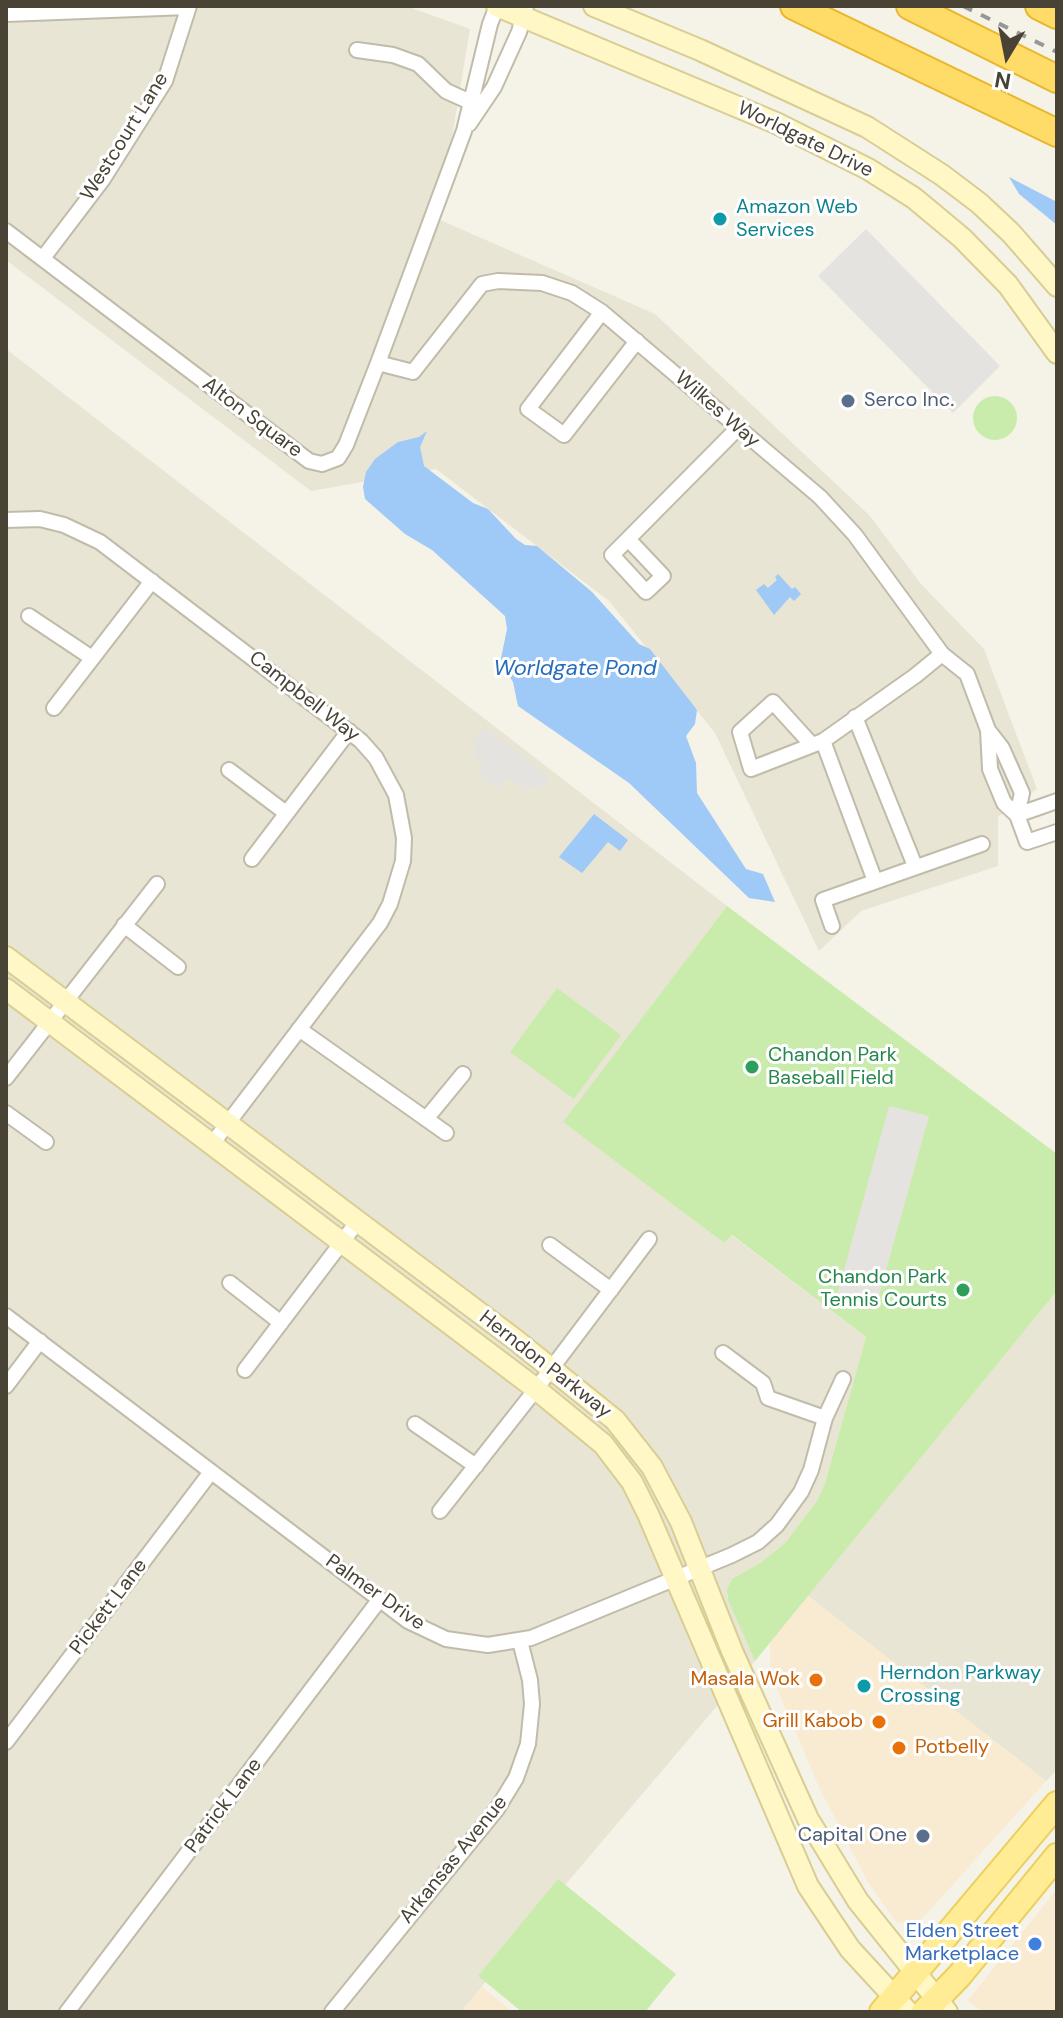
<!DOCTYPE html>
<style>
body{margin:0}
#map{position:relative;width:1063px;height:2018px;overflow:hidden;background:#f5f2e7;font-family:"DM Sans",sans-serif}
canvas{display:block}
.frame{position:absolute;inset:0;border:8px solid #484335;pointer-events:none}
.north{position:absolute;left:967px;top:16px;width:80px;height:80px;-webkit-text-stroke:6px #fff;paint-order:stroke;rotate:190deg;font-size:22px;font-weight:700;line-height:32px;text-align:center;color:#484335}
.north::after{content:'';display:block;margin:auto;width:28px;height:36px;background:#484335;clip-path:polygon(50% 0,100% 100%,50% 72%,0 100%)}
</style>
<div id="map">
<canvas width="1063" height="2018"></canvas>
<div class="frame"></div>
<div class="north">N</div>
</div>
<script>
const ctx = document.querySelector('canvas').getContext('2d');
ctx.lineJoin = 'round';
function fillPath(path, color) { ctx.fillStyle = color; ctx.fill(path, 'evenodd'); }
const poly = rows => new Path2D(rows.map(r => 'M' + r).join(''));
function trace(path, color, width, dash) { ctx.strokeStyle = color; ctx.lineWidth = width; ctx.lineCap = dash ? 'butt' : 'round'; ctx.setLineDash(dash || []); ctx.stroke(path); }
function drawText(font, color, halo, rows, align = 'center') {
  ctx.font = font + ' "DM Sans",sans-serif'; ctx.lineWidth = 6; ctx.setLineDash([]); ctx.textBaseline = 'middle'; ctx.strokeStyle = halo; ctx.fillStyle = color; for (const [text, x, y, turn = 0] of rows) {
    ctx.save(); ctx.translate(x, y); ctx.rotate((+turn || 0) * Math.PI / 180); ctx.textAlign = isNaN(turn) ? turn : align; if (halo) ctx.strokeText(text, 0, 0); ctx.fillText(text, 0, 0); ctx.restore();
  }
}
fillPath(poly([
 [6,6,406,6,470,29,451,143,424,213,655,314,869,515,921,584,984,649,1037,789,998,817,998,866,861,911,819,951,715,733,609,601,436,469,311,491,6,260],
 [6,349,727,906,564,1122,724,1243,731,1235,866,1337,825,1483,817,1501,785,1543,760,1563,733,1578,727,1596,755,1661,566,1884,461,2012,6,2012],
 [1057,1291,1057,1770,1046,1781,808,1596]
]), '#e9e5d4');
fillPath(poly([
 [808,1596,1046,1781,920,1921,908,1924,896,1922,868,1882,819,1787,770,1672,770,1642],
 [1057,1889,1057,2012,982,2012,968,2000],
 [482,1987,513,2012,461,2012]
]), '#f8ebd1');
fillPath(poly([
 '973 418a22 22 0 1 1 44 0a22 22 0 1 1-44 0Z',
 [727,906,1057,1154,1057,1291,755,1661,728,1600,727,1589,733,1578,760,1563,785,1543,817,1501,825,1483,866,1337,732,1235,724,1243,563,1122],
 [557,988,621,1035,574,1099,510,1052],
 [558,1879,676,1974,645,2012,522,2012,478,1976]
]), '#c9ecad');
fillPath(poly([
 [866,229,1000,366,953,413,818,276],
 [484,727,549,777,546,786,526,788,506,778,498,789,478,774,484,763,475,758,474,740],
 [889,1106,929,1116,875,1310,836,1299]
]), '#e5e3df');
fillPath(poly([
 [1009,177,1057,202,1057,225,1019,194],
 [427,431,420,447,424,466,473,503,488,509,516,539,525,545,537,546,592,592,639,644,650,649,697,710,695,724,686,736,696,763,697,793,746,869,763,874,775,902,749,898,629,783,518,706,513,682,500,663,507,629,505,616,432,550,405,534,365,499,363,487,366,472,375,459,398,442,419,437],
 [778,574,792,589,795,587,801,594,794,601,790,597,774,615,756,590,764,584,768,588,777,580,775,577],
 [594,814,628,840,620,851,608,842,582,873,559,857]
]), '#9fc9f6');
const street = poly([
 [6,14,188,7],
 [357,50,393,55,418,64,446,91,477,105],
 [469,124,494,87,519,32,526,6],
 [6,231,309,461,322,464,338,458,346,445,378,363,464,131,490,24,497,6],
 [43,258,103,179,165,81,189,6],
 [602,312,528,409,564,435,637,341],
 [378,363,413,372,482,284,498,281,542,283,572,293,602,312,820,497,855,535,942,654,967,674,988,730,990,769,1004,803,1017,815,1027,842,1057,832],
 [6,520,40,519,64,525,100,542,361,741,376,758,396,795,404,838,403,861,390,904,380,923,212,1144],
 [628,539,663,576,646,592,612,555,628,539,737,429],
 [29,616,92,658],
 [54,708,152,581],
 [855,717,915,866],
 [988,730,1002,748,1022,793,1017,815],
 [823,741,875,881],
 [812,745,773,702,740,732,751,769,823,741,915,676,942,654],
 [229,770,286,813],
 [1017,815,1057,801],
 [252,859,349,731],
 [124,925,178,967],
 [832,926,823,900,982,844],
 [299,1029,446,1133],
 [6,1078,157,884],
 [6,1113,46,1142],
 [426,1119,463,1074],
 [550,1245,611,1290],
 [230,1283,281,1323],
 [6,1316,408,1621,446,1639,488,1645,531,1638,732,1555,758,1542,777,1525,801,1492,811,1470,825,1418,843,1379],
 [723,1353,763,1383,768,1398,825,1418],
 [245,1370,358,1221],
 [6,1386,40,1341],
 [415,1424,476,1466],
 [440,1511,536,1389,649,1239],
 [6,1742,211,1472],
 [67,2012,380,1599],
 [332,2012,497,1809,516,1778,528,1744,532,1704,530,1680,520,1641]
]);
const secondary = poly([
 [497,6,776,123,868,169,914,198,962,238,1008,285,1057,353],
 [594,6,700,50,867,127,942,175,979,203,1011,233,1057,286],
 [6,957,517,1341,615,1420,652,1467,681,1522,732,1651,808,1819,858,1901,947,2012],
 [6,989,531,1385,603,1444,632,1482,648,1514,808,1886,850,1949,908,2012]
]);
const primary = poly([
 [882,2012,1057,1804],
 [924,2012,959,1976,1057,1856]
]);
const highway = poly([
 [794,6,1057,133],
 [910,6,1057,79],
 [1039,6,1057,15]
]);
trace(street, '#c1bba9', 18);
trace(secondary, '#d8cd93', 24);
trace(primary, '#ecd05d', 28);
trace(highway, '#e9b72d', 30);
trace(street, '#fff', 14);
trace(secondary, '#fff7c6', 20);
trace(primary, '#ffec95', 24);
trace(highway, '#ffdc67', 26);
trace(poly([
 [963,6,1057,52]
]), '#979797', 4, [10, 10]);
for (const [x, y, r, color] of [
 [720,219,8,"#0f9aa8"],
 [848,401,8,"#5c6f8a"],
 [752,1067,8,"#2e9e5b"],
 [963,1290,8,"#2e9e5b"],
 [816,1680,8,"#e8710a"],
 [864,1686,8,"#0f9aa8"],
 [879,1722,8,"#e8710a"],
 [899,1748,8,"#e8710a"],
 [923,1836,8,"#5c6f8a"],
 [1035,1944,8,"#3f7fe0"]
]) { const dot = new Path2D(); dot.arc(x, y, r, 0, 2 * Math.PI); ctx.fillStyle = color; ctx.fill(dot); trace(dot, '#fff', 3); }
drawText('20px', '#484335', '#fff', [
 ["Westcourt Lane",125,137,-58],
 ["Worldgate Drive",805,140,26],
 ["Wilkes Way",717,410,41],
 ["Alton Square",252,418,37],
 ["Campbell Way",304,697,38],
 ["Herndon Parkway",545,1365,38],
 ["Palmer Drive",375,1593,35],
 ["Pickett Lane",109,1607,-53],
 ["Patrick Lane",224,1806,-53],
 ["Arkansas Avenue",454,1860,-51]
]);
drawText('20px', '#0d838f', '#fff', [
 ["Amazon Web",736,208],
 ["Services",736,231],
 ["Herndon Parkway",880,1674],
 ["Crossing",880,1697]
], 'left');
drawText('20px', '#4e5e75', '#fff', [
 ["Serco Inc.",864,401],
 ["Capital One",907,1836,"right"]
], 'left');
drawText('20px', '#27864d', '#fff', [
 ["Chandon Park",768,1056],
 ["Baseball Field",768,1079],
 ["Chandon Park",947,1278,"right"],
 ["Tennis Courts",947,1301,"right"]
], 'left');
drawText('20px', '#c56008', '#fff', [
 ["Masala Wok",800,1680],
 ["Grill Kabob",863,1722],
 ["Potbelly",915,1748,"left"]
], 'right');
drawText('20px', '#366cbe', '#fff', [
 ["Elden Street",1019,1932],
 ["Marketplace",1019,1955]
], 'right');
drawText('italic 22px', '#266dbc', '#fff', [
 ["Worldgate Pond",575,669]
]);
</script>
